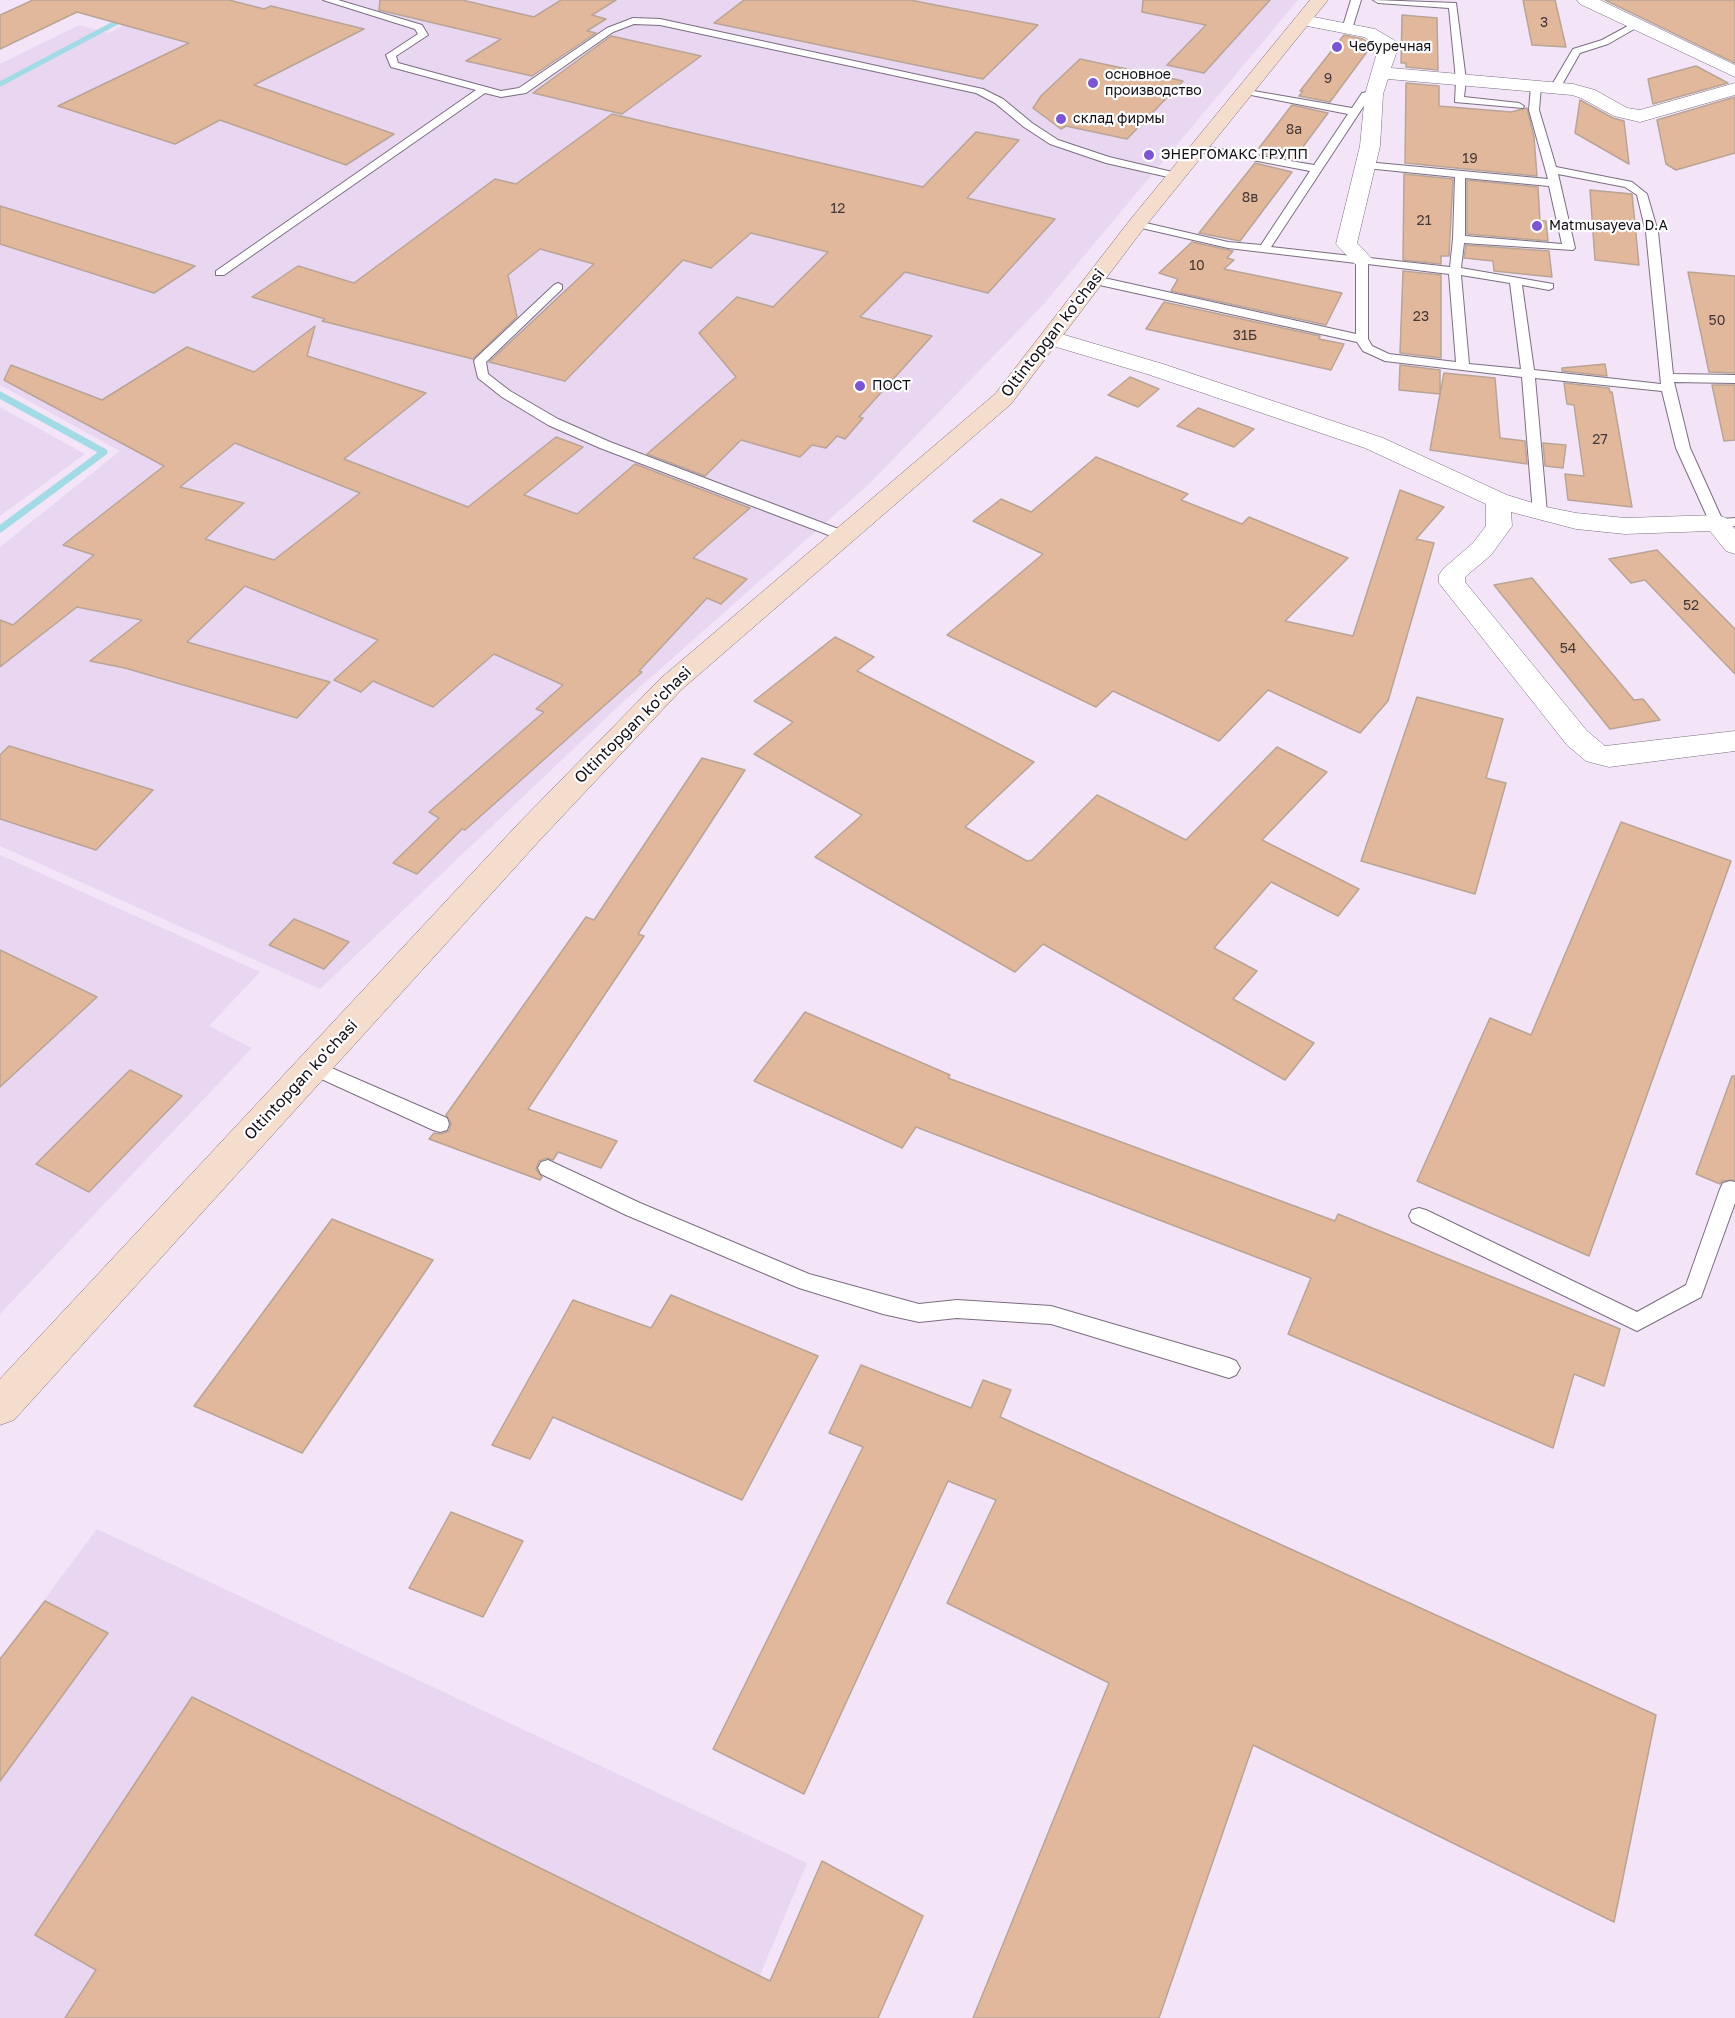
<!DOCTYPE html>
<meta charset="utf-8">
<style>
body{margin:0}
canvas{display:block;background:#f3e4f8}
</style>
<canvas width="1735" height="2018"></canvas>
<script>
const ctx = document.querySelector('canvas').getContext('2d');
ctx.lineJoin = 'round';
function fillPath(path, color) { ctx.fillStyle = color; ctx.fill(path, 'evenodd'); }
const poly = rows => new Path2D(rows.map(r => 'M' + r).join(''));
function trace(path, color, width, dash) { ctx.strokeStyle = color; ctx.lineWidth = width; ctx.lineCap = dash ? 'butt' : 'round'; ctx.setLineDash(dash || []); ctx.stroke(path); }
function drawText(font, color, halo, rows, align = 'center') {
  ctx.font = font + ' "Golos Text",sans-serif'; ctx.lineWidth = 4.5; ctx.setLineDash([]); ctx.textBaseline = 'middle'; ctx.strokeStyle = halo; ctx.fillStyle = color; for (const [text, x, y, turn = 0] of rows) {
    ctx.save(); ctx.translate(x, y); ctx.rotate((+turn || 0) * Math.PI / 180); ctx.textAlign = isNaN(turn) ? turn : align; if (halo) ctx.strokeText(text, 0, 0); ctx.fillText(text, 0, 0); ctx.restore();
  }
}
fillPath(poly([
 [170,0,1298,0,1042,306,868,485,623,702,320,989,0,846,0,547,120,451,0,385,0,64,79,25,109,33],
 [0,407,85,454,0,516],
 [0,855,260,972,209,1026,252,1048,0,1314],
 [97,1529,807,1863,742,2018,0,2018,0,1659]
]), '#e9d6f0');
trace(poly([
 [0,84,125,18]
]), '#a2dbe6', 5);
trace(poly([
 [0,395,104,452,0,529]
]), '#a2dbe6', 7);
const building = poly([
 [33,0,229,0,264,9,271,6,364,29,254,85,394,134,346,165,220,120,175,144,58,106,189,43,77,12,0,49,0,15,33,0],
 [380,0,462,0,534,17,561,0,616,0,592,15,606,19,587,31,596,33,532,76,466,61,501,39,379,10,380,0],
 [744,0,910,0,1038,25,983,79,714,23,744,0],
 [1143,0,1270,0,1204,73,1167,65,1206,25,1142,12,1143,0],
 [1523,0,1555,0,1566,47,1532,45,1523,0],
 [1605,0,1735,0,1735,63,1605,0],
 [1402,15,1437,18,1438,70,1406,67,1406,63,1401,63,1402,15],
 [1344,35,1363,39,1372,45,1330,102,1299,96,1303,91,1300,91,1344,35],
 [611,36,701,56,622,114,533,93,611,36],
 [1080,59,1183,81,1127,139,1066,126,1061,129,1033,108,1041,96,1080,59],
 [1696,66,1728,83,1653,104,1648,79,1696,66],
 [1406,83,1439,86,1439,106,1511,112,1527,108,1534,137,1537,176,1405,163,1406,83],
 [1735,97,1735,153,1676,170,1666,164,1657,120,1735,97],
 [1580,100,1613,118,1624,121,1629,164,1575,133,1580,100],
 [1292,105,1328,113,1294,159,1262,154,1265,150,1259,148,1292,105],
 [612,114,923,187,976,132,1019,140,967,198,1055,219,988,293,905,272,860,317,932,336,859,417,863,418,845,439,837,436,826,448,812,445,800,457,741,440,705,476,647,454,736,377,699,333,737,297,773,307,828,252,751,233,711,268,683,260,565,381,489,362,594,264,540,249,508,275,517,317,473,359,322,321,325,319,252,297,298,266,354,283,495,179,516,184,612,114],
 [1255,163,1292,172,1240,241,1199,233,1255,163],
 [1404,174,1453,179,1449,256,1441,256,1441,264,1403,260,1404,174],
 [1467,180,1538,187,1540,221,1546,221,1548,241,1467,234,1467,180],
 [1590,190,1632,194,1639,265,1595,260,1590,190],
 [0,206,195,266,154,293,0,244,0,206],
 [1192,242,1233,251,1227,258,1234,260,1224,269,1342,293,1326,325,1171,291,1178,279,1159,273,1192,242],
 [1466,245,1549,251,1552,277,1494,271,1493,261,1464,258,1466,245],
 [1403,271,1441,275,1441,358,1400,353,1403,271],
 [1688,272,1735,276,1735,373,1709,372,1688,272],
 [1164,302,1320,336,1319,339,1344,344,1331,370,1146,329,1164,302],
 [315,326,307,356,426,393,344,459,468,507,556,437,583,447,524,495,577,514,635,464,750,508,693,558,747,579,721,604,707,598,639,671,642,672,465,830,462,829,417,874,393,863,439,818,429,812,544,712,536,709,563,685,494,654,433,707,373,681,361,692,334,680,378,640,245,586,187,642,330,682,297,718,125,668,90,661,142,620,77,607,0,667,0,620,13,625,94,555,63,545,164,466,4,380,11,365,102,400,187,347,254,372,315,326],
 [235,443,360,493,274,560,205,539,244,503,180,487,235,443],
 [1605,364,1607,376,1562,371,1562,368,1605,364],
 [1400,365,1440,370,1440,394,1444,373,1495,378,1500,438,1525,441,1527,464,1430,450,1440,394,1399,390,1400,365],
 [1130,377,1159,389,1138,407,1108,395,1130,377],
 [1564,383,1609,388,1610,392,1612,392,1632,507,1568,500,1565,474,1584,476,1574,405,1567,404,1564,383],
 [1712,385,1735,385,1735,440,1724,441,1712,385],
 [1198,408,1254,429,1234,447,1177,426,1198,408],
 [1543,443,1566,445,1563,468,1545,466,1543,443],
 [1096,457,1188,494,1181,500,1242,524,1249,517,1348,558,1285,621,1353,636,1400,490,1444,507,1416,539,1434,543,1388,701,1360,733,1268,690,1219,741,1113,691,1096,707,947,635,1043,554,973,521,1001,499,1031,512,1096,457],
 [1657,550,1735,629,1735,674,1645,580,1631,583,1609,559,1657,550],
 [1532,578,1634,700,1643,699,1660,720,1610,729,1494,585,1532,578],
 [835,637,874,657,857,671,1034,762,965,827,1027,861,1032,860,1097,795,1186,840,1277,747,1327,772,1262,840,1359,889,1338,916,1271,882,1214,948,1257,971,1233,999,1314,1043,1285,1080,1043,944,1015,972,815,857,862,815,754,754,793,722,754,701,835,637],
 [1417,697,1503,719,1486,778,1506,783,1475,894,1361,861,1417,697],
 [9,746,153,790,96,850,0,819,0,755,9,746],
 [702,758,745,770,638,934,644,936,528,1109,617,1141,601,1168,558,1152,553,1160,547,1158,539,1161,536,1169,542,1177,540,1180,429,1139,434,1133,441,1134,449,1131,451,1123,446,1115,586,917,594,920,702,758],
 [1621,822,1731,861,1589,1256,1417,1181,1490,1018,1531,1035,1621,822],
 [294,919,321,930,349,942,324,969,269,945,294,919],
 [0,950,97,997,0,1087,0,950],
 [805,1012,950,1075,948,1078,1335,1221,1338,1214,1620,1329,1604,1386,1574,1374,1553,1448,1288,1334,1311,1278,916,1127,902,1148,754,1081,805,1012],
 [130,1070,182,1096,89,1192,36,1164,130,1070],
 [1732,1076,1735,1076,1735,1180,1722,1181,1720,1184,1696,1174,1732,1076],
 [332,1219,433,1260,302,1453,194,1406,332,1219],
 [671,1295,818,1356,742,1500,553,1417,530,1459,492,1445,573,1300,651,1328,671,1295],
 [861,1365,971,1408,983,1380,1011,1390,1000,1417,1656,1715,1614,1922,1253,1745,1159,2018,973,2018,1109,1683,947,1603,996,1500,948,1481,804,1794,713,1749,863,1447,829,1433,861,1365],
 [451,1512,523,1541,483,1617,409,1588,451,1512],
 [45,1601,108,1633,0,1781,0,1659,45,1601],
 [192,1697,770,1981,822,1861,923,1916,878,2018,65,2018,96,1970,35,1935,192,1697]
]);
fillPath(building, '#e1b89c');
trace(building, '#b9a496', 1.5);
const lane = poly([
 [323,0,338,0,422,25,428,35,396,56,398,63,501,91,519,88,607,28,633,18,660,19,983,89,1003,99,1032,123,1058,140,1109,157,1181,174,1182,176,1177,179,1106,163,1050,144,1024,127,995,103,976,93,660,25,634,24,613,32,526,93,501,97,485,93,224,275,216,275,216,271,476,90,391,67,386,55,418,34,415,29,323,0],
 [1351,0,1361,0,1352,29,1347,32,1342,29,1351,0],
 [1373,0,1456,3,1466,80,1464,97,1519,103,1524,106,1523,108,1455,102,1456,80,1449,8,1378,3,1373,0],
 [1635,22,1643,24,1608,44,1580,53,1559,90,1551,90,1550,88,1573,49,1602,40,1635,22],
 [1536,83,1541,86,1539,110,1556,167,1632,182,1647,194,1658,232,1673,374,1735,375,1735,383,1674,382,1690,448,1722,519,1735,518,1735,526,1717,527,1710,523,1676,448,1662,391,1535,378,1547,513,1540,517,1533,513,1522,377,1385,361,1363,351,1357,342,1095,284,1089,280,1095,276,1356,334,1356,263,1228,248,1133,226,1131,224,1137,221,1228,242,1261,245,1310,171,1200,150,1195,147,1196,145,1314,165,1348,114,1246,94,1242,93,1242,89,1352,108,1362,93,1374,91,1379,94,1369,98,1271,247,1450,267,1453,239,1455,177,1366,168,1361,165,1366,162,1548,179,1529,110,1531,86,1536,83],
 [1558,174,1625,187,1637,195,1646,232,1661,384,1534,370,1522,285,1549,290,1553,288,1553,284,1461,268,1464,243,1573,250,1575,248,1558,174],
 [1465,178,1549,186,1562,244,1465,236,1465,178],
 [1368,264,1449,274,1456,362,1389,354,1372,346,1368,339,1368,264],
 [1461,275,1510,283,1521,369,1469,364,1461,275],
 [558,283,562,285,562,289,486,362,488,374,510,391,558,419,610,442,849,533,851,536,849,539,839,539,600,448,548,425,502,397,478,378,474,361,476,358,554,285,558,283],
 [313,1060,447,1118,449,1124,447,1130,440,1132,433,1130,306,1072,304,1067,306,1062,313,1060],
 [548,1160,640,1203,809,1274,919,1304,957,1300,1051,1306,1229,1358,1236,1361,1240,1368,1236,1375,1229,1378,1051,1324,957,1318,919,1322,883,1314,799,1288,626,1215,541,1174,538,1168,541,1162,548,1160],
 [1730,1181,1735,1182,1735,1203,1701,1297,1637,1331,1412,1222,1409,1216,1412,1210,1419,1208,1426,1210,1637,1312,1686,1285,1720,1189,1723,1183,1730,1181]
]);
const street = poly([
 [1577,0,1600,0,1735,65,1735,77,1580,4,1577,0],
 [1303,15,1375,29,1394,40,1397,51,1391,68,1573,84,1595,90,1627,108,1640,110,1735,83,1735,95,1640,122,1614,116,1581,98,1572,95,1388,79,1383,94,1380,146,1357,243,1373,260,1369,264,1362,266,1355,264,1336,244,1360,146,1365,94,1379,46,1364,37,1297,24,1294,20,1297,16,1303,15],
 [1051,331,1163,364,1383,438,1507,495,1546,507,1576,513,1625,518,1717,515,1726,518,1735,529,1735,554,1726,551,1710,531,1625,534,1576,529,1511,512,1512,526,1491,555,1465,577,1465,582,1587,731,1605,746,1735,731,1735,751,1609,767,1586,761,1567,745,1439,583,1439,575,1443,569,1473,543,1486,526,1486,504,1365,448,1147,374,1043,343,1040,338,1043,333,1051,331]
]);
const secondary = poly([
 [1310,0,1328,0,1144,228,1011,404,681,690,540,840,14,1420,0,1425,0,1379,518,824,661,678,995,394,1130,220,1310,0]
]);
trace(lane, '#7b6e80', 2);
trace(street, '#7b6e80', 1);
trace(secondary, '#7b6e80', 1);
fillPath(lane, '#fff');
fillPath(street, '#fff');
fillPath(secondary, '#f5ddce');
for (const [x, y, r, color] of [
 [1337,47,6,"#7b56d0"],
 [1093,83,6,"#7b56d0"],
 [1061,119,6,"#7b56d0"],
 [1149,155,6,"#7b56d0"],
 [1537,226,6,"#7b56d0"],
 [860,386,6,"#7b56d0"]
]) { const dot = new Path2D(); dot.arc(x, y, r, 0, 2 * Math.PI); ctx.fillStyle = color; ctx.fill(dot); trace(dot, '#fff', 2); }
drawText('14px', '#463837', null, [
 ["3",1544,23],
 ["9",1328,79],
 ["8a",1294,130],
 ["19",1470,159],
 ["8в",1250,198],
 ["12",838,209],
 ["21",1424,221],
 ["10",1197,266],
 ["23",1421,317],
 ["50",1717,321],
 ["31Б",1245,336],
 ["27",1600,440],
 ["52",1691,606],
 ["54",1568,649]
]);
drawText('14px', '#130e15', '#fff', [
 ["Чебуречная",1349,47],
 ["основное",1105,75],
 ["производство",1105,91],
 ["склад фирмы",1073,119],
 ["ЭНЕРГОМАКС ГРУПП",1161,155],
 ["Matmusayeva D.A",1549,226],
 ["ПОСТ",872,386]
], 'left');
drawText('16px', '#130e15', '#fff', [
 ["Oltintopgan ko'chasi",1053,333,-52],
 ["Oltintopgan ko'chasi",633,725,-45],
 ["Oltintopgan ko'chasi",301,1080,-47]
]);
</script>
